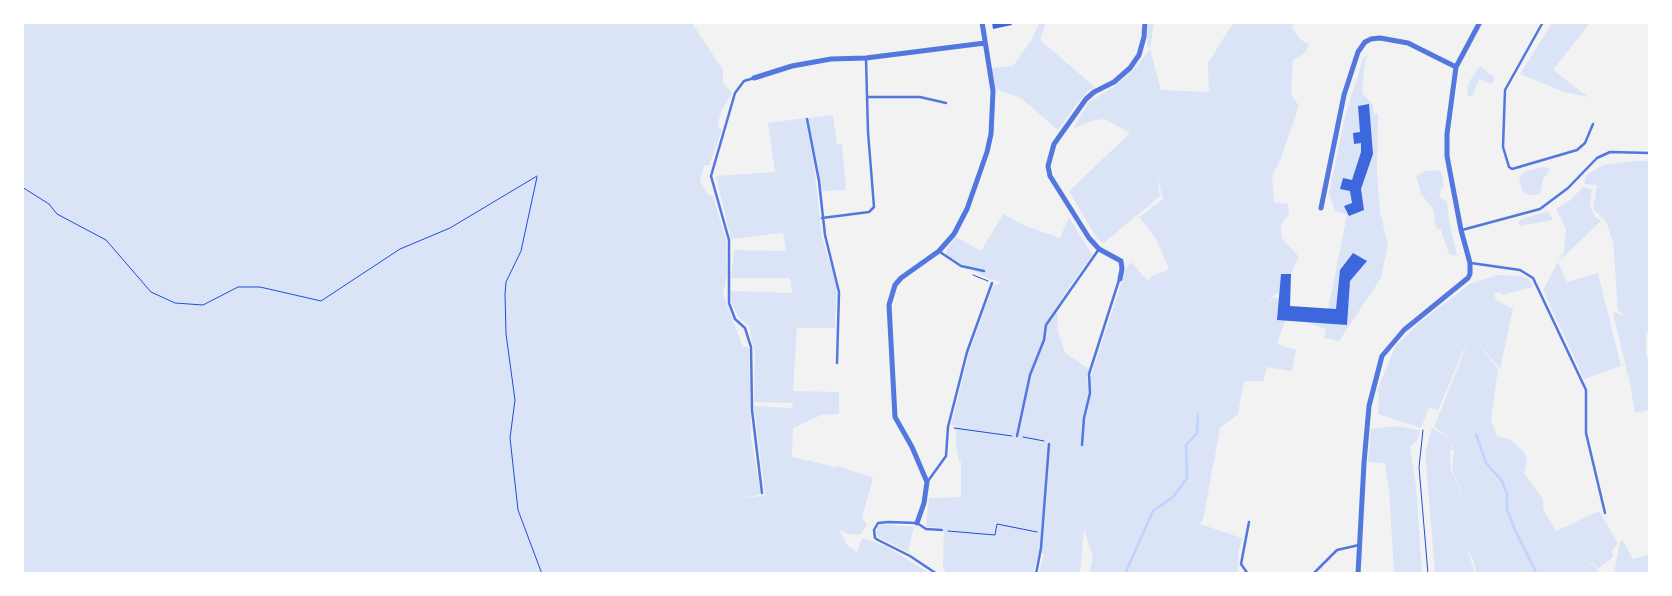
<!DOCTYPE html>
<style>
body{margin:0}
#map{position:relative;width:1672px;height:596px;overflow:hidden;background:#f2f2f2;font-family:Barlow,sans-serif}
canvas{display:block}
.frame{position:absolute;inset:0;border:24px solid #fff;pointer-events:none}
</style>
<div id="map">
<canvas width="1672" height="596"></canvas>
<div class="frame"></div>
</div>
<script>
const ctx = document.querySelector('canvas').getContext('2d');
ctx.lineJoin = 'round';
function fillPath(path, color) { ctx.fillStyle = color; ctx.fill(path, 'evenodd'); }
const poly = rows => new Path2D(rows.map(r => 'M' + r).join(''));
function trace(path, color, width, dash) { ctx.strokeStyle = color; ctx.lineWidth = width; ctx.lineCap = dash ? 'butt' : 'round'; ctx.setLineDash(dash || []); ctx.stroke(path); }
fillPath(poly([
 [22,23,692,23,723,70,723,83,732,93,722,110,717,126,722,130,709,165,704,165,700,180,708,195,713,196,726,240,727,274,723,294,743,347,748,347,749,352,751,438,761,494,735,500,765,495,754,406,792,408,793,403,754,402,755,355,749,326,739,318,732,304,730,291,792,293,790,278,731,278,734,250,786,251,783,233,731,239,716,176,775,172,768,123,805,118,814,166,822,237,837,287,836,306,835,328,797,328,793,391,839,392,839,414,821,415,793,428,792,457,832,466,833,468,838,466,873,478,862,518,867,525,860,535,846,533,839,529,847,545,857,552,862,538,888,547,929,573,23,573],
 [1039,23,1046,23,1040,40,1095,87,1089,90,1080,100,1058,130,1021,98,993,88,991,68,1013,66,1032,39],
 [1148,23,1154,23,1150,49,1161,90,1209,92,1208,63,1233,23,1293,23,1292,28,1300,39,1309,45,1305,53,1293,60,1291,94,1299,106,1281,158,1272,176,1274,202,1288,204,1289,214,1281,225,1282,238,1299,257,1282,291,1272,297,1268,303,1273,298,1283,298,1280,310,1328,310,1347,215,1335,211,1329,193,1345,117,1363,59,1369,52,1365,61,1362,93,1373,105,1374,115,1378,113,1377,172,1380,212,1388,244,1381,278,1339,341,1324,338,1326,329,1287,316,1277,344,1296,350,1292,371,1267,367,1263,381,1244,381,1238,414,1220,428,1203,520,1200,524,1242,538,1238,554,1238,573,1089,573,1093,557,1084,529,1080,573,1039,573,1044,554,1039,552,1033,573,946,573,943,567,944,528,926,527,929,498,961,497,961,462,959,461,956,447,956,426,951,425,969,353,993,286,1002,282,989,279,946,255,946,250,956,237,981,251,1003,214,1026,226,1060,238,1069,217,1092,255,1063,296,1057,313,1058,331,1065,353,1089,369,1087,378,1088,385,1126,269,1131,262,1148,281,1151,279,1150,277,1169,269,1155,237,1139,217,1163,199,1157,176,1160,196,1104,243,1097,239,1069,191,1130,133,1104,119,1091,121,1073,129,1089,102,1115,86,1134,69,1150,49,1147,45],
 [1552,23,1590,23,1553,70,1588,97,1564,92,1520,74],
 [1480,66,1494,77,1494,82,1490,84,1479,79,1472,97,1467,95,1469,82],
 [833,115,837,144,842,144,846,190,822,191,808,118],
 [1632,161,1650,161,1650,333,1646,332,1646,355,1649,361,1649,410,1635,413,1630,384,1614,318,1614,312,1625,316,1618,310,1613,242,1606,221,1593,209,1597,185,1584,184,1586,175,1603,165],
 [1543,167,1549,168,1549,172,1543,179,1540,194,1529,195,1523,192,1519,177,1526,171],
 [1440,170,1443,178,1444,186,1439,193,1441,198,1447,201,1449,220,1457,256,1449,254,1441,230,1436,228,1433,209,1421,194,1416,176,1426,171],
 [1583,187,1592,189,1590,205,1595,217,1601,221,1558,262,1564,252,1566,229,1556,209,1569,201],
 [1548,211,1553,220,1520,226,1518,223,1521,219],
 [1558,262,1567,282,1598,273,1621,366,1584,379,1543,290],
 [1497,275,1520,276,1529,279,1533,287,1502,295,1500,292,1494,294,1496,300,1513,309,1500,369,1475,339,1498,369,1491,420,1497,436,1511,440,1525,453,1527,460,1524,473,1543,499,1543,509,1556,531,1599,511,1618,543,1612,551,1613,557,1598,569,1593,562,1578,571,1593,563,1599,573,1476,573,1474,562,1467,549,1475,573,1435,573,1425,452,1432,428,1448,437,1453,450,1450,451,1451,470,1460,489,1466,535,1460,487,1452,470,1454,450,1448,436,1434,427,1465,349,1470,344,1464,349,1438,410,1429,408,1421,428,1378,414,1379,392,1377,391,1395,347,1419,323,1470,284],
 [1397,426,1420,430,1417,441,1410,447,1416,486,1422,573,1394,573,1389,489,1385,463,1368,462,1371,429],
 [880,524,914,527,908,552,878,537,876,532],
 [1623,540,1633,559,1649,554,1649,573,1614,573,1620,541]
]), '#dbe4f7');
trace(poly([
 [1476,434,1486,463,1502,481,1507,494,1507,509,1515,530,1537,574],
 [1125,574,1153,511,1173,497,1187,478,1186,445,1197,433,1198,414]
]), '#bfd3fe', 2.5);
fillPath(poly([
 [992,22,1011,22,1012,25,993,29],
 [1369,104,1373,154,1361,189,1364,210,1349,216,1344,206,1352,203,1350,191,1340,189,1343,178,1352,180,1361,152,1361,143,1354,144,1353,133,1360,132,1358,106],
 [1353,253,1367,261,1350,281,1347,325,1277,320,1281,274,1291,274,1290,306,1336,309,1340,270]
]), '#3d67dc');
trace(poly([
 [537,177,521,251,506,282,505,294,506,334,515,400,510,438,518,510,542,574],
 [22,187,49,204,57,214,106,240,151,292,175,303,203,305,238,287,260,287,321,301,400,249,450,228,537,176],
 [973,275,988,281],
 [954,428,1012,436],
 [1423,430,1419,467,1428,574],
 [1023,437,1044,441],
 [948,531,995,535,997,524,1037,532]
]), '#1d4ed8', 1);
trace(poly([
 [1543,22,1505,90,1503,147,1509,167,1512,169,1577,150,1585,143,1593,124],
 [754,78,744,81,735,93,711,176,729,240,729,303,735,319,745,328,751,347,752,410,762,493],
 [867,97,920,97,946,103],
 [807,119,819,181,825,235,839,292,837,363],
 [822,218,869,212,874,207,868,132,866,59],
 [1462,230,1540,209,1568,188,1597,158,1610,152,1650,153],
 [940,252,961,266,984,271],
 [1471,263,1520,270,1533,278,1586,390,1586,433,1605,513],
 [1017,436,1030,375,1044,340,1046,325,1099,249],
 [1082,445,1084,418,1090,393,1089,374,1119,280],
 [928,481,946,456,948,427,967,352,992,283],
 [937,574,910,556,878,540,875,538,874,530,878,523,888,522,917,523,926,529,942,530],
 [1036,574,1041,548,1049,444],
 [1248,574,1241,564,1249,522],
 [1313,574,1337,550,1359,545]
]), '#5277de', 2.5);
trace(poly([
 [754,78,792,66,831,59,866,58,985,43],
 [1321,208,1344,95,1358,52,1365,42,1371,39,1380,38,1408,43,1456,67],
 [1120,279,1122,269,1121,261,1099,249,1089,238,1050,176,1048,166,1054,144,1086,99,1094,92,1114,82,1130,68,1139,55,1144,37,1145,22],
 [917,523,924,503,927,482,912,447,895,417,889,305,895,285,901,278,939,251,954,234,967,209,987,152,991,134,993,91,982,22],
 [1358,574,1364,463,1369,406,1382,356,1404,330,1468,278,1470,274,1470,263,1461,230,1447,156,1447,134,1456,67,1480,22]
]), '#5277de', 5);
</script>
